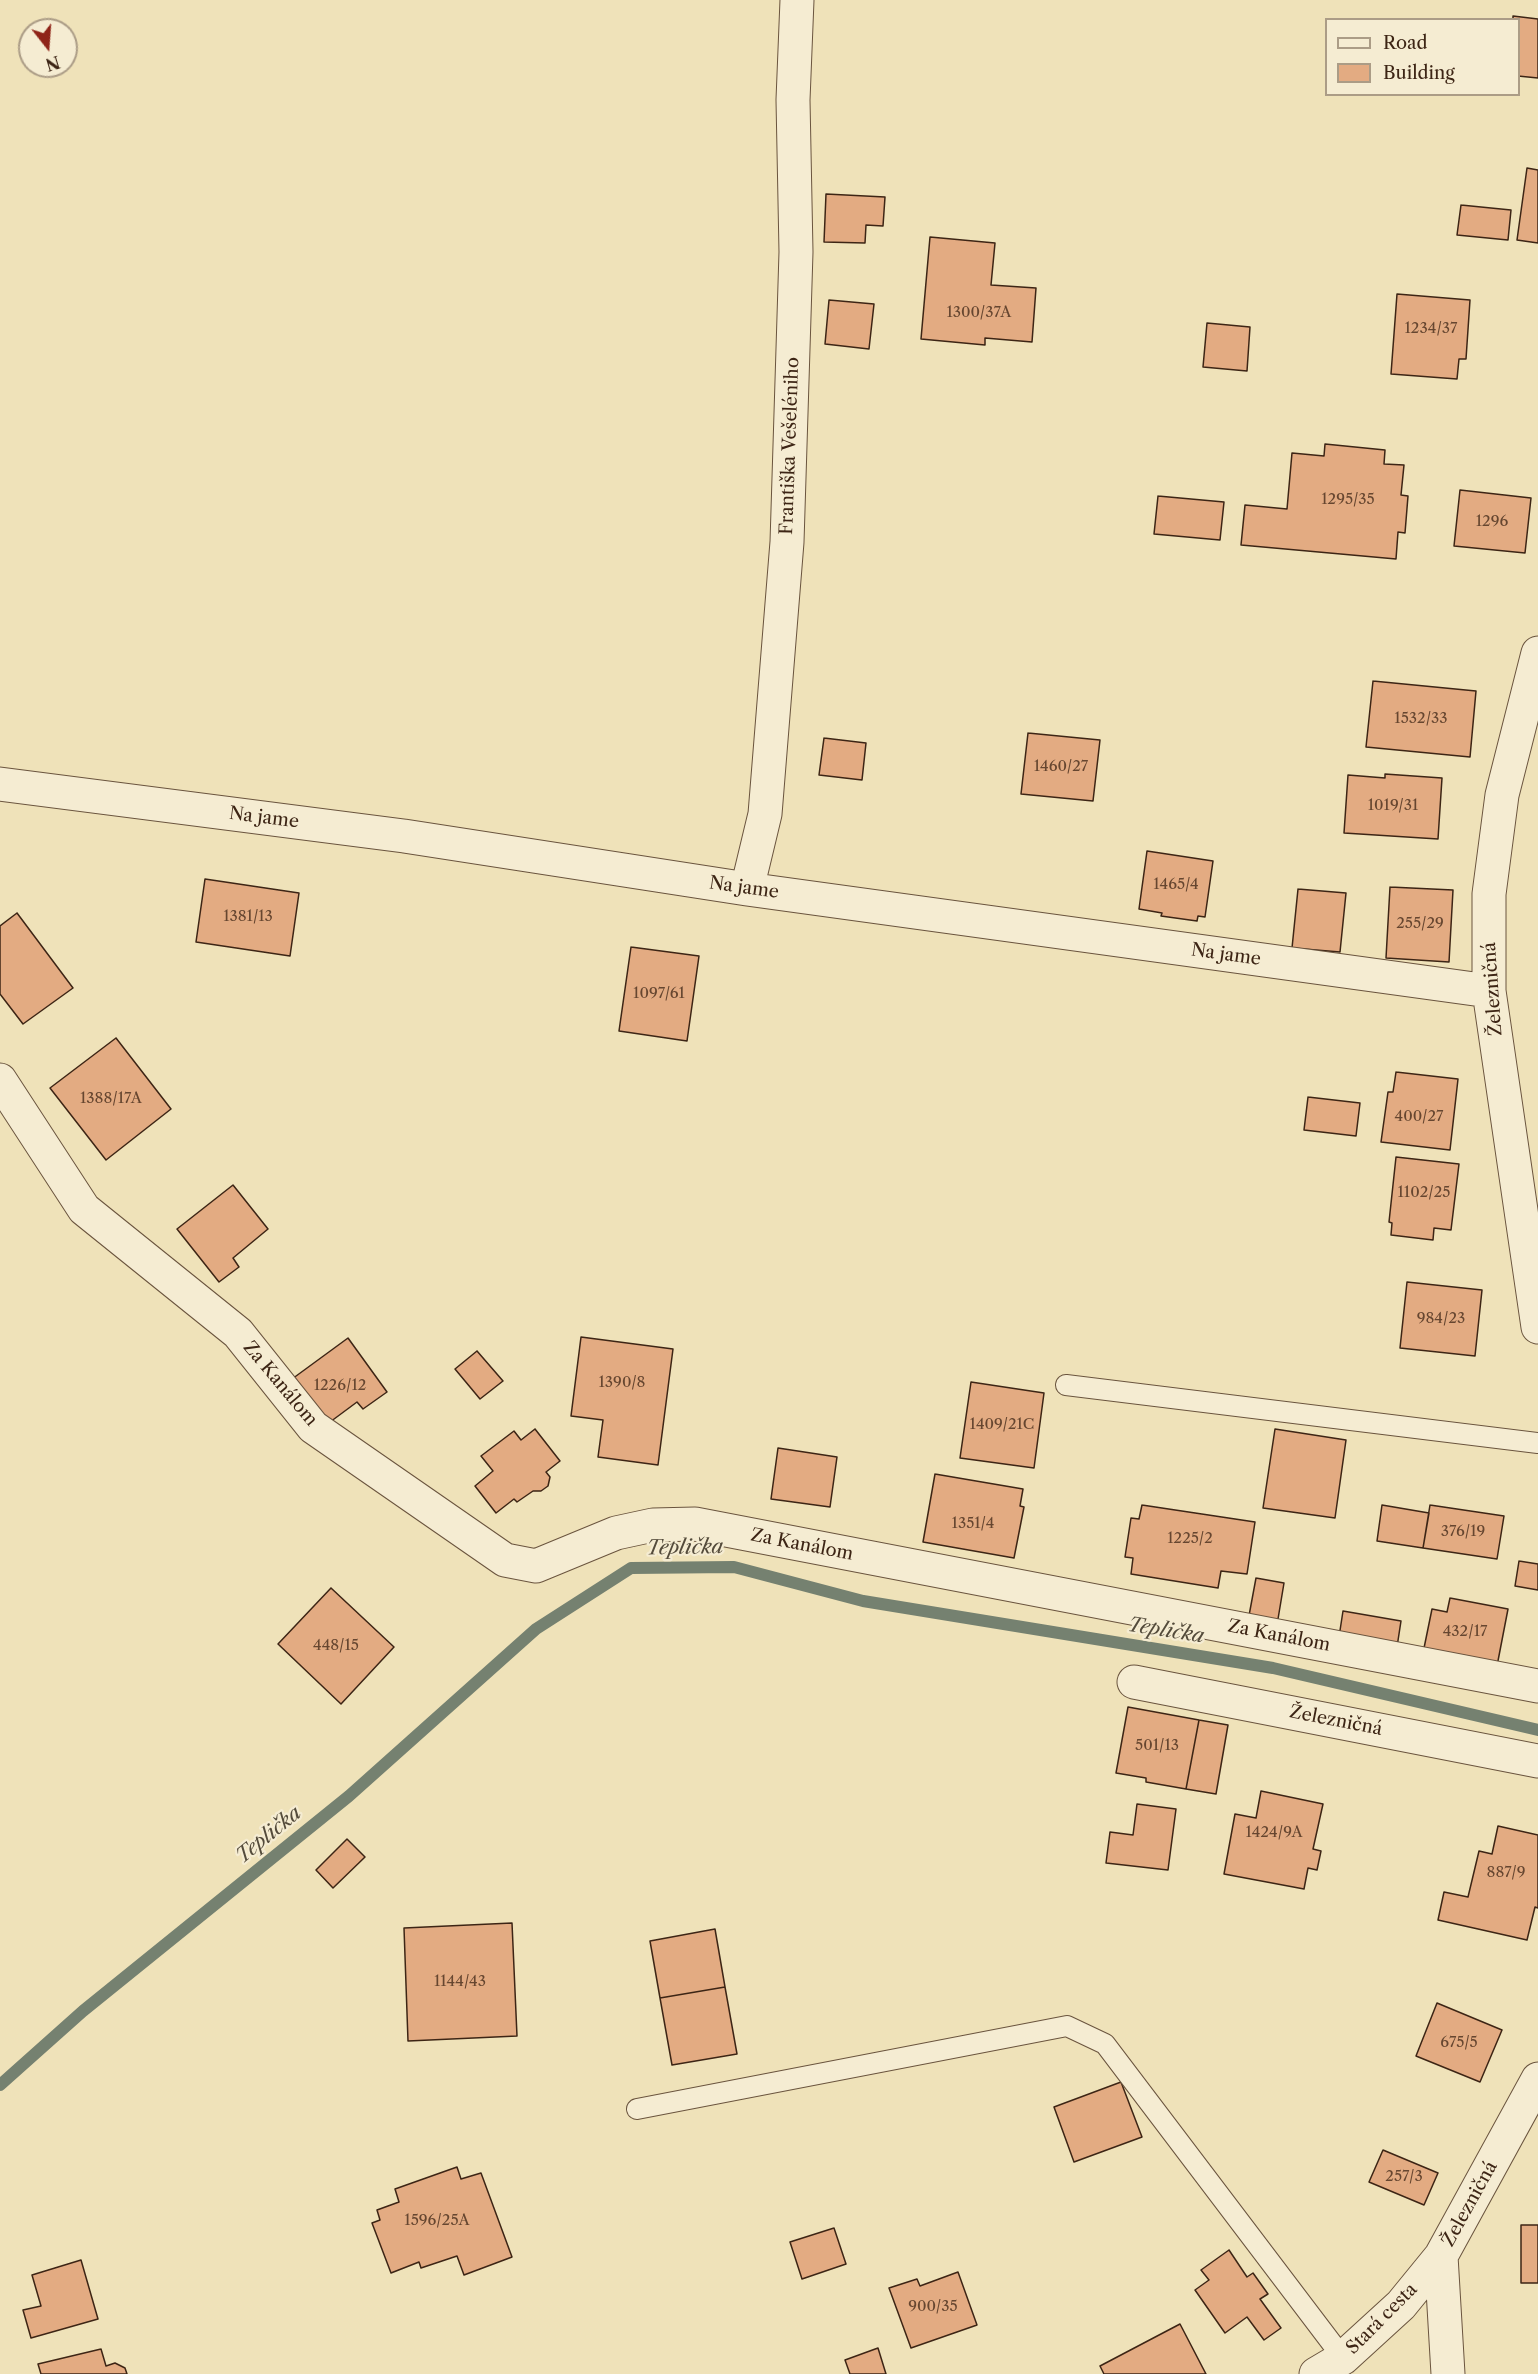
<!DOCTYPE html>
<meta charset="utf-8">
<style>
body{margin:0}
#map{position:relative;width:1538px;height:2374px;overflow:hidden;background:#efe2b9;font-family:"Libre Caslon Text",serif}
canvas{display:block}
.legend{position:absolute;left:1325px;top:18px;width:195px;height:78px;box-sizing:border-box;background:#f5ecd2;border:2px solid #ab9c86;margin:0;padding:8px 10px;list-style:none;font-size:18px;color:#3d2515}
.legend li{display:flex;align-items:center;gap:12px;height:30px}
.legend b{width:30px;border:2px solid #ab9c86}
.north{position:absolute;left:18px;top:18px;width:60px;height:60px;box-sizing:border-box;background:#f5ecd2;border:2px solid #ab9c86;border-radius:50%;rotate:163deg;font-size:16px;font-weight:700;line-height:24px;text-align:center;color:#3d2515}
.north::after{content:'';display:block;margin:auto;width:21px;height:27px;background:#8f2418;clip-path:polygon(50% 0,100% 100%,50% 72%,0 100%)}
</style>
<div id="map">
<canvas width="1538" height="2374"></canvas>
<ul class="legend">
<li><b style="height:8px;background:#f5ecd2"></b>Road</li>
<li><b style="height:16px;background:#e3ab82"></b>Building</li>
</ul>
<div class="north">N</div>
</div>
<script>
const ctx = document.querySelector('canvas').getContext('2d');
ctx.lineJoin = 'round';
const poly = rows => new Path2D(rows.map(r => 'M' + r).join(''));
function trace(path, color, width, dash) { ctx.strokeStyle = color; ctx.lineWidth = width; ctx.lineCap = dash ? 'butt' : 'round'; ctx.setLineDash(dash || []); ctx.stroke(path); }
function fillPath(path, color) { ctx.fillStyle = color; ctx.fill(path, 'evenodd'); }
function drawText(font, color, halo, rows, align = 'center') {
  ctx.font = font + ' "Libre Caslon Text",serif'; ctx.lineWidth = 4.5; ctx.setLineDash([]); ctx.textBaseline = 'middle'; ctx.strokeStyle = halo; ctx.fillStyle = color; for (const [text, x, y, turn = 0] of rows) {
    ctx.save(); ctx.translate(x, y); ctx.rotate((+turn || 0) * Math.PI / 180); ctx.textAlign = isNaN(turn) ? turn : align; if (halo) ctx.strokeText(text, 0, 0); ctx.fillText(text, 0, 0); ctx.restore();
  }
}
trace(poly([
 [0,2085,83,2011,349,1796,536,1629,631,1568,734,1567,863,1601,1273,1668,1538,1730]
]), '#758170', 12);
const building = poly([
 [1513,16,1538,19,1538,78,1518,76,1518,20,1513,20,1513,16],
 [1527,168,1538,170,1538,243,1517,240,1527,168],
 [826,194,885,197,883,226,866,225,865,243,824,242,826,194],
 [1461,205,1511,210,1508,240,1457,235,1461,205],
 [930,237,995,243,991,285,1036,288,1032,342,985,338,985,345,921,339,930,237],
 [1397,294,1470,300,1466,359,1459,359,1457,379,1391,374,1397,294],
 [829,300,874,304,869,349,825,344,829,300],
 [1207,323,1250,327,1247,371,1203,367,1207,323],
 [1325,444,1385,450,1384,464,1404,465,1401,495,1408,496,1405,533,1398,532,1396,559,1241,545,1245,505,1287,509,1292,453,1324,456,1325,444],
 [1460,490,1531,498,1525,553,1454,546,1460,490],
 [1158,496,1224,502,1220,540,1154,534,1158,496],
 [1373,681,1476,691,1470,757,1366,747,1373,681],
 [1028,733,1100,740,1093,801,1021,794,1028,733],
 [824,738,866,743,862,780,819,775,824,738],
 [1385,774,1442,778,1438,839,1344,833,1348,775,1385,778,1385,774],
 [1147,851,1213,861,1205,917,1198,916,1197,921,1161,916,1162,913,1139,909,1147,851],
 [205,879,299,893,290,956,196,942,205,879],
 [1390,887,1453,890,1449,962,1386,958,1390,887],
 [1298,889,1346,893,1340,952,1292,948,1298,889],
 [17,913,73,988,23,1024,0,994,0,926,17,913],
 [631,947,699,956,687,1041,619,1031,631,947],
 [116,1038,171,1109,106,1160,50,1088,116,1038],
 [1396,1072,1458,1079,1450,1150,1381,1142,1388,1092,1393,1092,1396,1072],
 [1308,1097,1360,1103,1356,1136,1304,1130,1308,1097],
 [1396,1157,1459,1164,1451,1230,1434,1228,1433,1240,1391,1235,1392,1223,1389,1222,1396,1157],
 [233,1185,268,1229,233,1258,239,1267,219,1282,177,1229,233,1185],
 [1407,1282,1482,1290,1475,1356,1400,1348,1407,1282],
 [581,1337,673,1349,658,1465,598,1457,603,1420,571,1416,581,1337],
 [348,1338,387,1392,363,1409,357,1402,326,1425,292,1379,348,1338],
 [477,1351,503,1381,480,1399,455,1369,477,1351],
 [971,1382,1044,1393,1034,1468,960,1458,971,1382],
 [535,1429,560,1461,546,1472,550,1477,548,1486,541,1491,533,1491,517,1502,514,1499,496,1513,475,1486,493,1471,481,1456,514,1431,521,1440,535,1429],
 [1275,1429,1346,1440,1335,1518,1263,1508,1275,1429],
 [778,1448,837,1457,830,1507,771,1499,778,1448],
 [935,1474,1023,1489,1020,1506,1024,1507,1014,1558,923,1542,935,1474],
 [1142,1505,1255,1522,1247,1574,1221,1571,1218,1588,1131,1574,1133,1558,1125,1557,1131,1518,1139,1519,1142,1505],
 [1382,1505,1429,1513,1423,1548,1377,1541,1382,1505],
 [1430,1505,1504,1516,1497,1559,1423,1548,1430,1505],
 [1519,1561,1538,1564,1538,1590,1515,1586,1519,1561],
 [1256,1578,1284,1583,1277,1625,1248,1621,1256,1578],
 [331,1588,394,1647,341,1704,278,1644,331,1588],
 [1450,1598,1508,1609,1497,1666,1423,1653,1432,1609,1447,1612,1450,1598],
 [1343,1611,1401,1621,1397,1647,1339,1637,1343,1611],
 [1128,1707,1199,1720,1186,1789,1146,1782,1146,1778,1116,1773,1128,1707],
 [1199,1720,1228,1725,1216,1794,1186,1789,1199,1720],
 [1261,1791,1323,1804,1313,1849,1321,1851,1317,1870,1308,1868,1304,1889,1224,1874,1235,1814,1256,1818,1261,1791],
 [1137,1804,1176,1809,1168,1870,1106,1863,1110,1832,1133,1835,1137,1804],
 [1498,1826,1538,1835,1538,1908,1535,1907,1527,1940,1438,1920,1444,1892,1468,1897,1479,1851,1492,1854,1498,1826],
 [347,1839,365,1857,333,1888,316,1870,347,1839],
 [512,1923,517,2036,408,2041,404,1928,512,1923],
 [715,1929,725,1987,660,1998,650,1941,715,1929],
 [725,1987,737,2054,672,2065,660,1998,725,1987],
 [1437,2003,1502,2030,1480,2082,1416,2056,1437,2003],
 [1121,2082,1142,2137,1074,2162,1054,2107,1121,2082],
 [1383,2150,1438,2173,1424,2205,1369,2182,1383,2150],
 [457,2167,461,2179,481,2173,512,2257,464,2275,457,2256,421,2268,419,2262,391,2273,372,2223,380,2220,377,2210,399,2202,395,2189,457,2167],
 [1521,2225,1538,2225,1538,2283,1521,2283,1521,2225],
 [834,2228,846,2264,802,2279,790,2242,834,2228],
 [1229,2250,1247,2277,1253,2273,1268,2294,1260,2299,1281,2328,1264,2340,1247,2317,1225,2333,1195,2290,1209,2280,1201,2270,1229,2250],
 [81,2260,98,2319,31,2338,23,2310,41,2306,32,2275,81,2260],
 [958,2272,977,2325,911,2348,889,2288,917,2279,920,2286,958,2272],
 [1180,2324,1206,2374,1104,2374,1100,2366,1180,2324],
 [878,2348,886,2374,850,2374,845,2360,878,2348],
 [101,2349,106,2366,115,2363,125,2368,127,2374,41,2374,38,2364,101,2349]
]);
fillPath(building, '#e3ab82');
trace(building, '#3d2515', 1.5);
const lane = poly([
 [1066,1385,1538,1443],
 [637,2109,1067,2026,1105,2044,1343,2358]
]);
const street = poly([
 [1538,653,1502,795,1489,894,1489,991,1538,1327],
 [0,784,404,836,747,889,1489,991],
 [747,889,765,814,787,542,796,252,793,100,797,0],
 [0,1080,84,1209,238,1333,313,1427,505,1560,536,1566,616,1533,653,1525,695,1524,1538,1686],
 [1134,1682,1538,1761],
 [1441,2256,1448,2374],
 [1316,2374,1343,2358,1401,2305,1441,2256,1538,2079]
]);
trace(lane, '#6a543e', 22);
trace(street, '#6a543e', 35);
trace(lane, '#f5ecd2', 20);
trace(street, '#f5ecd2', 33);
drawText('15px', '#664630', null, [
 ["1300/37A",979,313],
 ["1234/37",1431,329],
 ["1295/35",1348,500],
 ["1296",1492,522],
 ["1532/33",1421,719],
 ["1460/27",1061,767],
 ["1019/31",1393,806],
 ["1465/4",1176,885],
 ["1381/13",248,917],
 ["255/29",1420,924],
 ["1097/61",659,994],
 ["1388/17A",111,1099],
 ["400/27",1419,1117],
 ["1102/25",1424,1193],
 ["984/23",1441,1319],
 ["1390/8",622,1383],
 ["1226/12",340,1386],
 ["1409/21C",1002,1425],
 ["1351/4",973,1524],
 ["376/19",1463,1532],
 ["1225/2",1190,1539],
 ["432/17",1465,1632],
 ["448/15",336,1646],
 ["501/13",1157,1746],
 ["1424/9A",1274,1833],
 ["887/9",1506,1873],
 ["1144/43",460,1982],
 ["675/5",1459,2043],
 ["257/3",1404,2177],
 ["1596/25A",437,2221],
 ["900/35",933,2307]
]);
drawText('18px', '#3d2515', '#f5ecd2', [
 ["Františka Vešeléniho",790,446,-88],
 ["Na jame",264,818,7],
 ["Na jame",744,888,8],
 ["Na jame",1226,955,8],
 ["Železničná",1493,989,-94],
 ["Za Kanálom",280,1384,50],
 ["Za Kanálom",802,1545,11],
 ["Za Kanálom",1279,1636,11],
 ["Železničná",1336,1721,11],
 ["Železničná",1470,2204,-61],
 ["Stará cesta",1382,2319,-45]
]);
drawText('italic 20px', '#544b3b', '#f5ecd2', [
 ["Teplička",685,1548,-1],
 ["Teplička",1166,1631,9],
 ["Teplička",269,1835,-39]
]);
</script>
